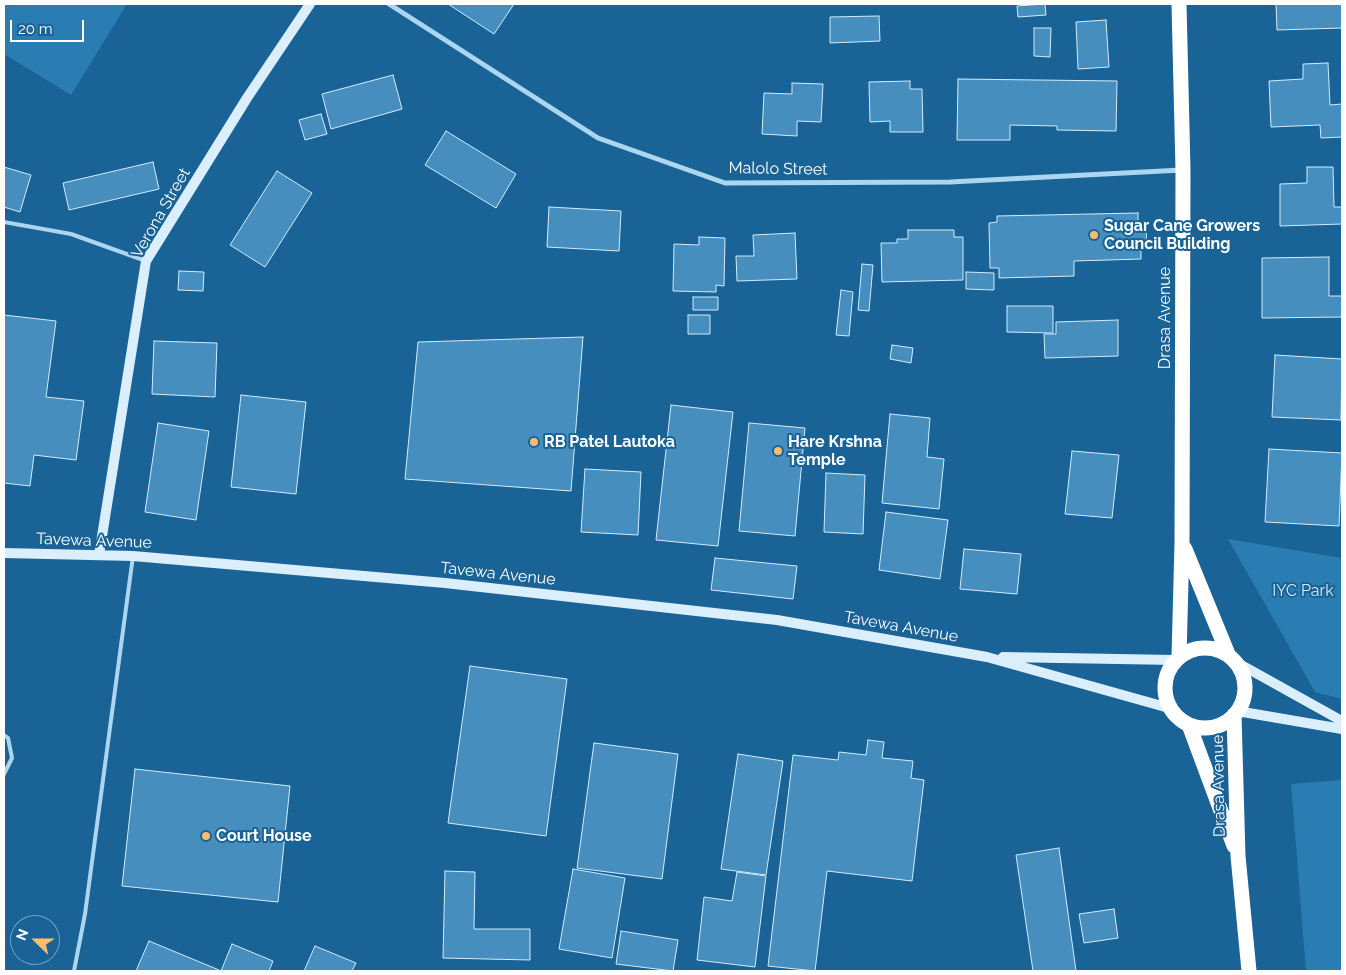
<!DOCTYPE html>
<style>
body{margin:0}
#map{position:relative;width:1346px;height:975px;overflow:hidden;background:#196396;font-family:Raleway,sans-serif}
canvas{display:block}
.frame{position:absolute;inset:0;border:5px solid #fff;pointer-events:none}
.north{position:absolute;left:10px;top:915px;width:50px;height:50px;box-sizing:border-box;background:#196396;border:1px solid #75a1c0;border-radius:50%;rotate:292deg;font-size:14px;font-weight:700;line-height:20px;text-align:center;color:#fff}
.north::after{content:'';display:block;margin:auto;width:18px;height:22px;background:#ffbd6b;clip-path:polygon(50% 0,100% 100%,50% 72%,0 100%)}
.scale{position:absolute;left:10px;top:20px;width:74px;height:22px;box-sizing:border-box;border:2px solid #fff;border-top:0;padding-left:6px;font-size:15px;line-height:18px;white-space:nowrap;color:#fff;-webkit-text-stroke:4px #196396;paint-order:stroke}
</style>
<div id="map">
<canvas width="1346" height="975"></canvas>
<div class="frame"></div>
<div class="north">N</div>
<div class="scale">20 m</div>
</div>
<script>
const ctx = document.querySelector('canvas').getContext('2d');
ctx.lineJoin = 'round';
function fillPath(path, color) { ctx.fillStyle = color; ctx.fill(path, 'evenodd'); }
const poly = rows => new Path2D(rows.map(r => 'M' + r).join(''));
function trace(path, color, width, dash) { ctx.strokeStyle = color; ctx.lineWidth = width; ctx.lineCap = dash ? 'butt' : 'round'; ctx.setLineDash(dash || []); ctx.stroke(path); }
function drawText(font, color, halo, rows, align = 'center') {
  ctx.font = font + ' Raleway,sans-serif'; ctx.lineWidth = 4; ctx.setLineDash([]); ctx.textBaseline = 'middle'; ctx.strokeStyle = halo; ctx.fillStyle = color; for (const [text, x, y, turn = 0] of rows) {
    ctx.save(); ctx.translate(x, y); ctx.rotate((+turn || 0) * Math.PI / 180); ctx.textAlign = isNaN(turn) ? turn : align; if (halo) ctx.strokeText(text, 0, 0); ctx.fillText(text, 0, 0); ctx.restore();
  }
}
fillPath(poly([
 [4,4,127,4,71,95,4,54],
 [1228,539,1342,558,1342,699,1315,692],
 [1342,780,1342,971,1306,971,1291,784]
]), '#297db2');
const building = poly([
 [448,4,514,4,494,34,448,4],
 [1045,4,1046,15,1018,17,1017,6,1045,4],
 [1276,4,1342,4,1342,28,1277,30,1276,4],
 [879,16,880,41,830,43,830,17,879,16],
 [1106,20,1109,67,1078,69,1076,22,1106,20],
 [1034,28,1051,28,1050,57,1034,56,1034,28],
 [1328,63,1330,105,1342,104,1342,137,1321,138,1320,125,1271,127,1269,81,1303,79,1303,64,1328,63],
 [393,75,402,109,331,129,322,94,393,75],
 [958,79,1117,81,1116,131,1057,130,1057,126,1010,125,1010,140,957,140,958,79],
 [910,81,910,89,922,89,923,132,890,132,890,121,870,122,869,82,910,81],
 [792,83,823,84,821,122,797,121,797,136,762,134,764,93,792,94,792,83],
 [321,114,327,134,305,140,299,120,321,114],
 [446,131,516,174,496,208,425,165,446,131],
 [153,162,159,189,69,210,63,183,153,162],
 [4,167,31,175,20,212,4,207,4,167],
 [1307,167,1333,167,1334,207,1342,207,1342,224,1280,226,1280,184,1307,183,1307,167],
 [277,171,312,193,265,267,230,245,277,171],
 [549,207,621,211,619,251,547,247,549,207],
 [1138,213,1138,228,1146,228,1147,247,1141,247,1141,259,1074,261,1074,276,999,278,999,268,990,268,989,223,997,222,997,216,1138,213],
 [908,230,954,230,954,237,963,237,963,280,882,282,881,243,897,243,897,239,908,239,908,230],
 [795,233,797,279,737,281,736,256,754,256,753,235,795,233],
 [699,237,725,238,724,286,716,285,716,292,673,291,674,244,699,245,699,237],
 [1329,257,1329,296,1342,296,1342,317,1262,318,1262,258,1329,257],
 [862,264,873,265,869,311,858,310,862,264],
 [179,271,204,272,203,291,178,290,179,271],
 [966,272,994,273,994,290,966,289,966,272],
 [841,290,853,292,849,336,836,335,841,290],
 [693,297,718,297,718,310,693,310,693,297],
 [1007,306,1053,306,1053,333,1007,332,1007,306],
 [4,315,56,321,46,397,84,401,76,460,34,455,30,486,4,483,4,315],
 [688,315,710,315,710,334,688,334,688,315],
 [1118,320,1118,356,1045,358,1044,334,1056,334,1056,322,1118,320],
 [583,337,571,491,405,479,418,342,583,337],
 [154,341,217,343,215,397,152,394,154,341],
 [892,345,913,348,911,363,890,359,892,345],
 [1275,355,1342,359,1341,420,1272,417,1275,355],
 [241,395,306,402,296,494,231,487,241,395],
 [671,405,733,412,718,546,656,540,671,405],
 [890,414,930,418,927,457,944,459,939,509,882,503,890,414],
 [158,423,209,431,196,520,145,512,158,423],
 [749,423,805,428,795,536,739,531,749,423],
 [1269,449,1342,453,1339,526,1265,522,1269,449],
 [1072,451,1119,455,1112,518,1065,514,1072,451],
 [585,469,641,472,638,535,581,532,585,469],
 [826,473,865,475,863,534,824,532,826,473],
 [886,512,948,520,940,579,879,570,886,512],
 [964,549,1021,554,1017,594,960,589,964,549],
 [715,558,797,566,793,599,711,590,715,558],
 [470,666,567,679,546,836,448,823,470,666],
 [868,740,884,742,882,758,913,761,911,778,924,780,912,881,827,871,815,971,768,966,793,755,838,760,839,752,866,755,868,740],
 [594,743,678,754,662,879,577,868,594,743],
 [738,754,783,761,766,875,721,869,738,754],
 [135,769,290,786,278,902,122,886,135,769],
 [1059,848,1076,971,1033,971,1016,855,1059,848],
 [573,869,625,878,612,958,559,949,573,869],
 [445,871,475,872,474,929,530,929,530,960,443,958,445,871],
 [737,872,766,876,755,967,697,960,704,897,732,901,737,872],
 [1114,909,1118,938,1084,943,1079,914,1114,909],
 [621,931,678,940,673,971,616,964,621,931],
 [149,941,219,970,218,971,136,971,149,941],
 [232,944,273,961,269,971,221,971,232,944],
 [315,946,356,963,352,971,304,971,315,946]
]);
fillPath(building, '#468ebe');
trace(building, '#d3ecfb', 1);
trace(poly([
 [4,222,71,234,146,261],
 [4,735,8,738,12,758,4,774],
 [74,971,85,914,133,556]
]), '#acd6f0', 4);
trace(poly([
 [389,4,598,138,725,183,950,182,1182,170]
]), '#acd6f0', 5);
trace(poly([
 [4,553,133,556,445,583,777,620,987,657,1169,708],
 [99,555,146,261,247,98,310,4],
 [1003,657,1175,660],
 [1236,662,1342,721],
 [1237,711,1342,729]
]), '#daeefb', 10);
trace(poly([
 [1179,4,1183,170,1182,543,1179,657],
 [1185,549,1228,654],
 '1165 688a40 40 0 1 1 80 0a40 40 0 1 1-80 0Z',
 [1234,715,1238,856,1249,971],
 [1189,725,1234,846]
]), '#fff', 15);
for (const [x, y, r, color] of [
 [1094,235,5,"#ffbd6b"],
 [534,442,5,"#ffbd6b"],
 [778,451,5,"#ffbd6b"],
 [206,836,5,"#ffbd6b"]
]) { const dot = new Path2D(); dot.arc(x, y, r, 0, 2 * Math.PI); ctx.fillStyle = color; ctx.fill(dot); trace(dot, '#196396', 2); }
drawText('16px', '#fff', '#196396', [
 ["Malolo Street",778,169,1],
 ["Verona Street",161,213,-60],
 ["Drasa Avenue",1165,318,-90],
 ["Tavewa Avenue",94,541,2],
 ["Tavewa Avenue",498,574,6],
 ["Tavewa Avenue",901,627,10],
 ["Drasa Avenue",1219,786,-91]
]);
drawText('bold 16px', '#fff', '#196396', [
 ["Sugar Cane Growers",1104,226],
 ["Council Building",1104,244],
 ["RB Patel Lautoka",544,442],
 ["Hare Krshna",788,442],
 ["Temple",788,460],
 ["Court House",216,836]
], 'left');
drawText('16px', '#d3ecfb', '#196396', [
 ["IYC Park",1303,591]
]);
</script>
